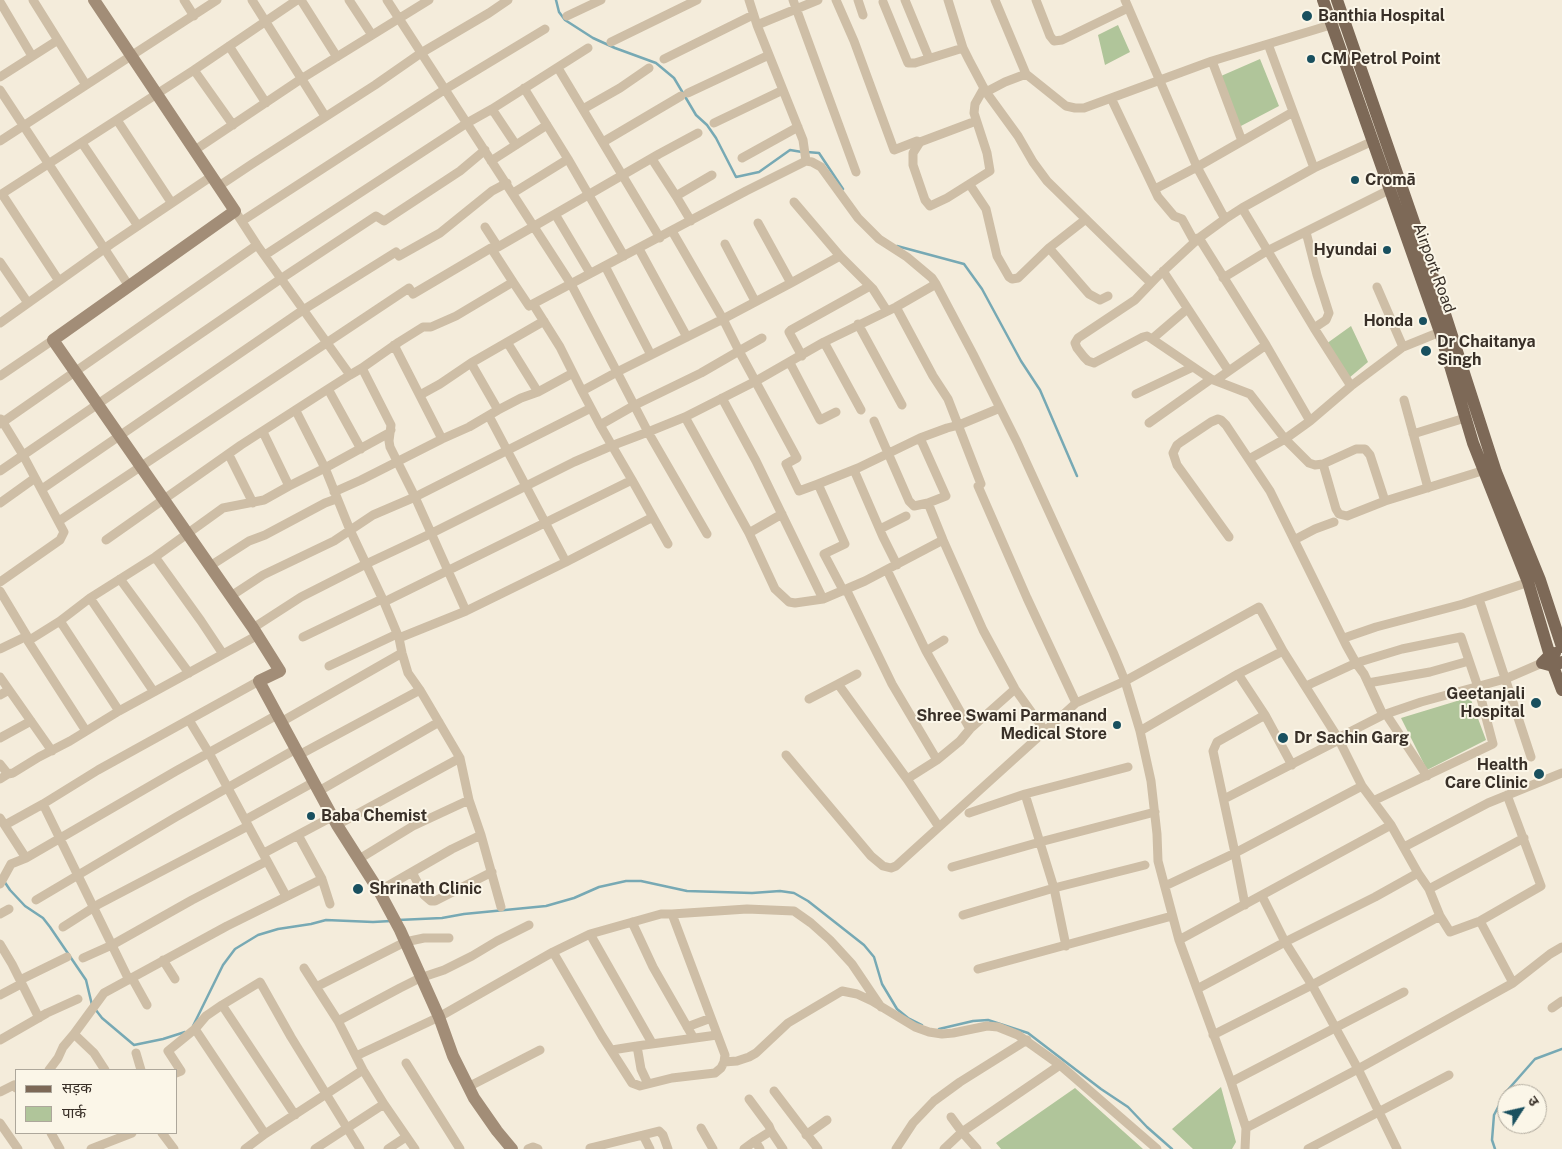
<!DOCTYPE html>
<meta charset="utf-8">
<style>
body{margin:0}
#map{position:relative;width:1562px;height:1149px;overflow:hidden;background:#f4ecdb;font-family:"Public Sans","Noto Sans Devanagari",sans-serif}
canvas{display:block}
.legend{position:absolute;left:15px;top:1069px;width:162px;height:65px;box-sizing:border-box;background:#fbf6e8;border:1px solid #ada79b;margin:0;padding:6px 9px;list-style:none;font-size:15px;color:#393028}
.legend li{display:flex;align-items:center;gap:10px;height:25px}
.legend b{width:25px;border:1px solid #ada79b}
.north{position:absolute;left:1497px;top:1084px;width:50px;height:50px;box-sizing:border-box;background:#fbf6e8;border:1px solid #ada79b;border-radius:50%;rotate:55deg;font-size:14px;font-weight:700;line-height:20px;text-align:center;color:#393028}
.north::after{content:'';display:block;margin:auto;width:18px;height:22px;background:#19505f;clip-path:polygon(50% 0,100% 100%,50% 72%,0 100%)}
</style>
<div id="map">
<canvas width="1562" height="1149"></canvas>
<ul class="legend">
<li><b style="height:6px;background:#7d6957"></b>सड़क</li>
<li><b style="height:14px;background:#b0c59a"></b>पार्क</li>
</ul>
<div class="north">उ</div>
</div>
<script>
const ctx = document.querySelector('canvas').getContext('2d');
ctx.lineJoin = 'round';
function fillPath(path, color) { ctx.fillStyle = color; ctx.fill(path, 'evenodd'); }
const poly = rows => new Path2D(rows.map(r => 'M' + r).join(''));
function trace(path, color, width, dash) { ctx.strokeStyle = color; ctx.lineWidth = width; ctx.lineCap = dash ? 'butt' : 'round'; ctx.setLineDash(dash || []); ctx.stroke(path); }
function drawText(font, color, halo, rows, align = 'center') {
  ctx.font = font + ' "Public Sans",sans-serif'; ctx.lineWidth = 4; ctx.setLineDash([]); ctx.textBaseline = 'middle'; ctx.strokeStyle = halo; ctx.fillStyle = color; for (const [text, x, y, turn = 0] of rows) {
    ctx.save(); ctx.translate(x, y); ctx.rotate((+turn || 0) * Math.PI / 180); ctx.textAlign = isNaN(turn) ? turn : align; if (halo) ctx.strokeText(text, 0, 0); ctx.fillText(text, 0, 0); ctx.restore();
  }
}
fillPath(poly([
 [1118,25,1130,52,1105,65,1098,35],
 [1260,59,1279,106,1239,127,1221,76],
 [1351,326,1368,362,1349,378,1326,344],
 [1470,697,1486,740,1427,770,1401,718],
 [1221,1087,1236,1142,1232,1149,1193,1149,1172,1129],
 [1075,1088,1143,1149,1001,1149,996,1143]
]), '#b0c59a');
trace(poly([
 [556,0,559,12,565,20,593,38,615,48,656,63,674,78,696,115,707,125,716,138,736,177,759,172,790,150,802,152],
 [807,152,819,153,843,189],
 [897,246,964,264,982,289,1021,361,1040,390,1077,476],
 [4,881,10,890,25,906,43,918,50,927,86,980,92,1005,102,1018,134,1045,163,1039,185,1032],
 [398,920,442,918,464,914,546,906,574,898,599,887,626,881,641,881,687,891,752,893,780,891,794,893,808,901,864,945,874,957,882,984,897,1009,908,1018,922,1025],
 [193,1026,223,965,235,949,258,935,278,929,311,924,326,920,373,922,391,921],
 [939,1029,973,1021,988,1020,1028,1033,1101,1089,1128,1107,1147,1127,1172,1149],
 [1495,1149,1492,1140,1494,1115,1506,1092,1535,1059,1562,1049]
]), '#77a9b4', 2.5);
trace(poly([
 [33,0,86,85],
 [184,0,194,16],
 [252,0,325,116],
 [301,0,337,57],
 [349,0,372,35],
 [387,0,571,284,617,372,723,319,672,231],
 [793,0,856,172],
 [836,0,854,41,894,150,917,141,920,142,976,121],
 [858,0,863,15],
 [905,0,929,58],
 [948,0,963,48,969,60,986,92,1018,136,1033,162,1047,181,1151,283],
 [995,0,1026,74,1066,106,1075,108,1084,108,1212,61,1337,23],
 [1036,0,1050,36,1054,41,1062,40,1128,8],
 [1125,0,1197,167,1225,219],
 [0,2,32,56],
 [883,2,908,63,915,63,963,48],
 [567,16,601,0],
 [757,25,818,0],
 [611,42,697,0],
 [1268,44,1314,168],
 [229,46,266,103],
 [664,59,753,15],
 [1212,61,1242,141],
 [558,68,660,238],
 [194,70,233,125],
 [0,77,58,40],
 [524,88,568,159,624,256],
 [0,90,129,286],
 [986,92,1005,82,1026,74],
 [688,93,769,55],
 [1111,98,1158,197,1174,216,1182,219,1193,239,1199,238,1266,345,1310,421],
 [492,109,516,145],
 [583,109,620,88,649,68],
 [117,120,171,202],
 [714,123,783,90],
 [0,141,217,0],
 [1373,141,1314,168,1242,208,1225,219,1199,238,1157,277,1135,300,1078,338,1075,343,1077,348,1084,357,1088,361,1094,363,1143,337,1147,336,1152,339,1211,379,1250,394,1285,439,1309,463,1315,465,1323,464,1356,449,1365,449,1370,455,1385,501],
 [603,142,681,96],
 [920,142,913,153,913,165,925,200,930,206,947,198,990,171,987,153,974,113,975,104,984,88],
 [82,143,138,226],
 [195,150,301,79,429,0],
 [742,158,798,127],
 [652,159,676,196],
 [491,161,547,125],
 [806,161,812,162,821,167,858,218,879,239,907,257,932,278,936,284,973,354,1017,442,1113,652,1125,681,1076,703,1045,731,1015,689,983,630,943,540,928,503],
 [970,185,986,209,997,256,1009,277,1012,279,1018,278,1049,248,1086,219],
 [219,186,252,164,375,85,421,53,489,13,508,0],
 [1155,189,1197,167,1293,112],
 [513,193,568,159],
 [2,194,59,281],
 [0,195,194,70,297,0],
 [794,202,840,256],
 [1242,208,1314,328,1351,386],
 [235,211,257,245,350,375,362,368,399,342,423,327,431,327,456,316,513,282,529,306,746,191,806,161,803,140,757,25,749,0],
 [555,214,590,273],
 [242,221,444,90,545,29],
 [691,221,676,196,712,175],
 [758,223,791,283],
 [485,227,498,247],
 [1306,232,1317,275,1329,313,1326,320,1314,328],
 [725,244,755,301],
 [491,248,513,282],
 [1049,248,1089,294,1100,300,1108,296],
 [639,249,687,337],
 [265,255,467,123,492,109,588,48],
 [0,262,28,303],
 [605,266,651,355],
 [1163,271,1228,370],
 [1223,278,1267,251,1389,190],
 [1377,287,1403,347],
 [533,304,560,347,573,373],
 [896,307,933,376,948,399,981,484],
 [0,323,111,244,212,176],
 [858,324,902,405],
 [762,338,739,351,723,319,791,283,840,256,873,289,887,311],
 [1152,339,1187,309],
 [507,342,538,392],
 [824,342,861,410],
 [394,345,442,439],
 [802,356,789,332,791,330,870,286],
 [471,363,498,410],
 [790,363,820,420,836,412],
 [362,368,391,425,389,441,390,447,415,497,466,611,566,562],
 [350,375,328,389,361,449],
 [0,376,53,340],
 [1216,380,1266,345],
 [582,391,591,408],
 [1136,394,1193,367],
 [420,395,440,384,471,363,544,321],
 [722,398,756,461,823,599],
 [1404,400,1428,488],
 [296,411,325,468,350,530,384,602,399,638,402,653,408,673,420,690,460,758,469,800,481,835,501,907],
 [489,416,566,562,653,517],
 [685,417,749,533,775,589,789,602,795,603,823,599,865,581,943,540],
 [874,421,909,501,914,506,928,503,946,496,920,438],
 [1149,423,1211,379],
 [0,424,257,245],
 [263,432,289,486],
 [1413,434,1465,418],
 [229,455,253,503],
 [1249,459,1285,439,1310,421,1351,386,1403,347,1440,332],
 [1323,464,1336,509,1339,514,1347,516,1385,501,1485,470],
 [854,470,883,537,897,565],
 [0,471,282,278,376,216,384,221,460,171,485,150],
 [632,480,668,544],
 [818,484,858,468,920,438,947,428,959,425,1000,408],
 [978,486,1027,598,1076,703],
 [42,489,303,310,396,252,399,256,440,233,492,191,507,183],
 [0,503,35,478],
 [59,521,409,288,413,294,491,248,498,247,659,154,698,133],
 [880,529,906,516],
 [749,533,782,514],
 [707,534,648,432,685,417,756,381,824,342,896,307,936,284],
 [1229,537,1177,465,1173,453,1177,445,1181,442,1211,422,1218,419,1221,420,1226,425,1270,491,1346,645,1356,663,1364,674,1383,715],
 [106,540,241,445,328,389],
 [1294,540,1315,529,1334,522],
 [155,557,201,621,223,654],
 [210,566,249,541,265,535,325,503,336,499],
 [887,570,926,651],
 [120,579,189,673],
 [0,582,60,540,64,532,23,455,1,419],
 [846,589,892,684,937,760,960,741,970,729],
 [0,591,27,636,28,641,60,621,90,598,155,557,223,508,264,500,289,486,325,468,389,433,391,430],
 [231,596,263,575,334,541,373,515,415,497,591,408,600,425,635,405,701,373,739,351,797,458,786,464,799,491,818,484,845,544,824,554,843,590],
 [90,598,154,692],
 [1479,599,1531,757],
 [384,602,632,480,600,425],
 [60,621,119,711],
 [253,628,301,597,366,564,430,534,574,462,611,446,648,432,617,372,582,391,573,373,538,392,521,398,498,410,469,427,442,439,361,480,334,492],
 [303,637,382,599],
 [399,638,466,611],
 [1344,638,1376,627,1463,604,1532,581],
 [944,640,926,651,970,729,1015,689],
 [28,641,86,731],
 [0,649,27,636],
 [329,666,397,634],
 [857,674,838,684,907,779,937,760],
 [1238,674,1265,715,1292,765],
 [0,677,52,751],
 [1368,683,1430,672,1469,661],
 [1306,686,1356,663,1402,649,1461,637,1478,687,1493,744,1373,801],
 [0,695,9,690],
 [809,699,838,684],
 [1386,714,1427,776],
 [189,720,209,753,245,820],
 [281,722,402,653],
 [1140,731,1238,674,1283,651],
 [0,738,31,721],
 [299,755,420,690],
 [786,755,871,856,883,866,891,868,896,866,939,827],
 [0,764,8,774,13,773,39,757,70,741,119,711,258,635],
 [0,779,8,774],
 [907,779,939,827,1045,731],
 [319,791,439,722],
 [1025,794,1054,888,1066,946],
 [1224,799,1335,742,1338,738,1383,715,1421,702,1505,679,1542,663],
 [43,804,129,980],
 [969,813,1025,794,1128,767],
 [0,818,26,858],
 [5,825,43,804,98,770,259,681],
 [337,825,460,758],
 [298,835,322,879,330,904],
 [1404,847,1488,803,1562,773],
 [264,853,326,820,334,817],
 [359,859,413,826,469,800],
 [952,867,1040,842,1155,812],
 [412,872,424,895,431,901,435,901,492,872],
 [0,884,11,864,26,858,176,771,277,715],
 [1165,886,1235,853,1362,786],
 [1429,889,1524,838],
 [379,891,452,849,481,835],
 [286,896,245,820,314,782],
 [1262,896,1285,942,1312,985,1358,1069,1397,1149],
 [36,900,176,817,296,749],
 [1245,905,1235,853,1213,751,1217,742,1265,715],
 [0,914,9,909],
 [963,915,1054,888,1145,865],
 [1480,921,1513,983],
 [632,922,653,967,693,1037],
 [63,927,99,904,248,826],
 [590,934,652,1043],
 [1179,940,1391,825],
 [0,944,12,964,39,1018],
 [553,952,602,1036,632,1083,640,1086,672,1078,715,1073,721,1068,724,1062,725,1055,672,914],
 [83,958,112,945,192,900,267,861],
 [163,960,175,979],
 [304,968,338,1021,363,1070,384,1104,415,1149],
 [978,969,1172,916],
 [132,978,147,1005],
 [20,980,67,957],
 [316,987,405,942,424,938,449,938],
 [1197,989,1285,942,1375,897,1418,873],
 [0,995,21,984],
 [1552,1008,1562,1001],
 [338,1021,400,988,420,978,444,970,472,956,497,941,529,925],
 [687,1027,711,1018],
 [195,1029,265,1134],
 [74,1034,94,1053,105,1070],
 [1213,1035,1312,985,1440,916],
 [0,1040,47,1013,78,999],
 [612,1050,637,1046],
 [136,1053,141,1070],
 [356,1056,439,1017,553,952,590,934,661,914,672,914,747,909,794,911,811,923,830,940,852,964,881,1007],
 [724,1062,737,1061,749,1057,756,1053,788,1023,842,991,857,994,872,1001,915,1027,929,1032,942,1034,953,1033,987,1026,998,1027,1018,1035,1060,1065,1157,1149],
 [406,1063,460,1149],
 [49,1070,58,1058,63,1047,74,1034,104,993,227,926,322,879],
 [176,1073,181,1071,168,1051,195,1029,206,1016,222,1005],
 [1231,1082,1404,992],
 [648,1084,641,1069,637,1046,717,1035],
 [468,1087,540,1050],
 [774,1091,818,1149],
 [0,1092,14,1085,16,1088],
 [749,1099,769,1126,771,1131],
 [295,1115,222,1005,260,982,291,1037,360,1149],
 [951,1117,962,1132,977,1149],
 [0,1123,18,1149],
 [701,1128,713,1149],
 [1246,1128,1358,1069,1513,983,1550,954,1562,947],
 [51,1133,60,1149],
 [162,1133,174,1149],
 [643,1135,659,1131,663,1135,668,1149],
 [806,1135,827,1120],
 [590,1148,643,1135,650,1149],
 [91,1149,132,1133],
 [245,1149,265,1134,363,1070],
 [315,1149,384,1104],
 [388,1149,406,1137],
 [528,1149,533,1147,538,1149],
 [744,1149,755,1141],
 [760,1149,755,1141,771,1131,783,1149],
 [896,1149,913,1123,934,1101,960,1082,1027,1040],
 [944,1149,962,1132,1060,1065],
 [1245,1149,1246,1128,1231,1082,1179,940,1158,861,1157,834,1151,781,1140,731,1125,681,1259,607,1283,651,1338,738,1362,786,1391,825,1418,873,1429,889,1440,916,1450,932,1480,921,1541,886,1507,795],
 [1308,1149,1449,1075]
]), '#cebea6', 9);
trace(poly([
 [94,0,235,211,53,340,253,628,280,671,259,681,337,825,379,891,400,930,439,1017,453,1056,474,1098,497,1131,512,1149]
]), '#a28d77', 12);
trace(poly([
 [1323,0,1440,332,1473,443,1528,582,1553,666,1562,690],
 [1337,0,1435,283,1496,472,1540,580,1562,647],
 [1555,653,1550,655,1542,663,1553,666,1562,662]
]), '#7d6957', 12);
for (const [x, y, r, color] of [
 [1307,16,6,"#19505f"],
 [1311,59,5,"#19505f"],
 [1355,180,5,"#19505f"],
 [1387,250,5,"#19505f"],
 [1423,321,5,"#19505f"],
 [1426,351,6,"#19505f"],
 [1536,703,6,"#19505f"],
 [1117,725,5,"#19505f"],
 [1283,738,6,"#19505f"],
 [1539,774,6,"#19505f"],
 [311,816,5,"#19505f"],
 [358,889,6,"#19505f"]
]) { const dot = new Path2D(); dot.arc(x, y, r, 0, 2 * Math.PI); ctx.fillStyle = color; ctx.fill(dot); trace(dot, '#fbf6e8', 2); }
drawText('bold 16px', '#393028', '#fbf6e8', [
 ["Banthia Hospital",1318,16],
 ["CM Petrol Point",1321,59],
 ["Cromā",1365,180],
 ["Hyundai",1377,250,"right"],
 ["Honda",1413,321,"right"],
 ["Dr Chaitanya",1437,342],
 ["Singh",1437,360],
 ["Geetanjali",1525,694,"right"],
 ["Hospital",1525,712,"right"],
 ["Shree Swami Parmanand",1107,716,"right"],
 ["Medical Store",1107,734,"right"],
 ["Dr Sachin Garg",1294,738],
 ["Health",1528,765,"right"],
 ["Care Clinic",1528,783,"right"],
 ["Baba Chemist",321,816],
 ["Shrinath Clinic",369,889]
], 'left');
drawText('16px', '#393028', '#fbf6e8', [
 ["Airport Road",1434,268,70]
]);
</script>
